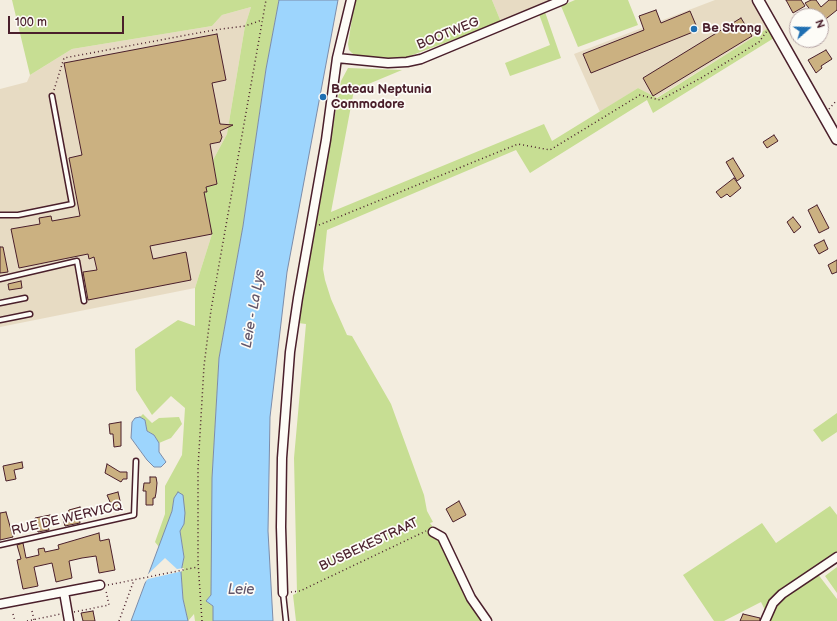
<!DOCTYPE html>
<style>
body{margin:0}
#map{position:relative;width:837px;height:621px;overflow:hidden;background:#f3eddf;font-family:"Balsamiq Sans",sans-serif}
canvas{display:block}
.north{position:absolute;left:789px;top:8px;width:40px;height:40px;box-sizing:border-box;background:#fdfcf7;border:1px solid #b5a4a5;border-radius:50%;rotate:70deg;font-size:11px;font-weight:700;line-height:16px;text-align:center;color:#4a1f2b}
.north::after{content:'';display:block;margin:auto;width:14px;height:18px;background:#1f6fb2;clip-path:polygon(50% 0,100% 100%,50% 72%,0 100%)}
.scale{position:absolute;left:8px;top:16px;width:116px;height:18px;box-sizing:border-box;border:2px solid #4a1f2b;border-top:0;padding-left:5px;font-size:12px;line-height:14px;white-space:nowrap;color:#4a1f2b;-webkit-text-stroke:3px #fdfcf7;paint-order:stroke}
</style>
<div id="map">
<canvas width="837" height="621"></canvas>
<div class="north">N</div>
<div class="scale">100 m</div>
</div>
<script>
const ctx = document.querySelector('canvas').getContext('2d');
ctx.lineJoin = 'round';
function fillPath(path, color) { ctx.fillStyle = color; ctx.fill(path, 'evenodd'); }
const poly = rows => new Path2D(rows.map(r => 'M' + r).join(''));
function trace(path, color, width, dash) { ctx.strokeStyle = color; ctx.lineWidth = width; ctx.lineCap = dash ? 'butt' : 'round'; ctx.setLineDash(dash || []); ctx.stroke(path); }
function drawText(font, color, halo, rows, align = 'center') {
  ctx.font = font + ' "Balsamiq Sans",sans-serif'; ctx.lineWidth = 3.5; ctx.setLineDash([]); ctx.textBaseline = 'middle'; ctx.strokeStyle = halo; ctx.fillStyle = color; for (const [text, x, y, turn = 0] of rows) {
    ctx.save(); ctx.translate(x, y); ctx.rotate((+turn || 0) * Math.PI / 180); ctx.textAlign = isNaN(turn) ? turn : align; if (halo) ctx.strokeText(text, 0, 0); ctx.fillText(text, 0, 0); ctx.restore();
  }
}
fillPath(poly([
 [492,0,557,0,501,22],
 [715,0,751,0,768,28,656,98,638,88,600,112,574,54],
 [251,7,245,26,227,134,213,160,217,184,204,192,212,234,195,288,0,327,0,89,27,82,30,75,72,49,212,26,222,15]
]), '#e7dbc3');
fillPath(poly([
 [12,0,279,0,266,69,243,226,219,358,212,478,211,595,206,601,213,606,213,621,195,621,194,614,188,621,183,599,181,572,184,557,180,531,184,524,178,493,174,498,172,511,159,547,155,542,165,514,165,486,182,455,185,408,171,396,152,415,136,390,135,349,178,320,195,326,195,288,212,234,204,192,207,191,206,187,217,184,213,160,227,134,245,26,251,7,222,15,212,26,72,49,30,75],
 [355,0,492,0,501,22,407,57,390,58,368,57,354,55,349,50,348,44],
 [575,0,628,0,638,25,578,47,561,6],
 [545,12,561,58,510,76,505,63,550,45,539,14],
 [768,28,774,38,653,113,647,100,530,173,516,150,327,230,323,269,325,280,331,299,347,335,352,336,391,404,424,495,427,511,433,522,430,523,442,540,483,621,296,621,293,595,297,593,294,458,306,324,298,323,341,81,348,68,402,70,354,90,331,212,544,124,552,141,638,88,657,98],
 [837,413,837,432,822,442,813,430],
 [143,414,152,423,159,418,179,417,182,424,171,438,159,443,154,435,147,431,145,420,140,417],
 [830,506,837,515,837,553,766,612,761,602,724,621,714,621,683,575,762,523,776,543],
 [837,567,837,593,825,576],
 [817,573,837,599,837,621,768,621,780,599]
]), '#c7de93');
const water = poly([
 [279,0,338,0,287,272,270,417,268,531,273,621,213,621,213,606,206,601,211,595,212,478,219,358,243,226,266,69,279,0],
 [140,417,145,420,147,431,154,435,159,443,159,452,166,462,161,467,154,467,147,460,131,438,132,422,135,418,140,417],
 [178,492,183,495,185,513,184,524,180,531,184,557,181,572,183,599,188,621,131,621,172,511,174,498,178,492]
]);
fillPath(water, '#9dd5fd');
trace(water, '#7c8ca9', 1);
fillPath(poly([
 [165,558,177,569,184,568,183,571,148,579,142,585,146,576]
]), '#f3eddf');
const building = poly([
 [786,0,801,0,805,6,793,13,786,0],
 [811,0,816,0,821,7,829,0,837,0,837,10,822,22,821,16,815,16,805,3,811,0],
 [656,10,661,23,690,11,698,30,591,73,583,54,644,30,639,16,656,10],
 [741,18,752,36,653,96,643,78,741,18],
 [217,34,226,80,212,83,220,124,233,125,220,131,222,137,220,142,210,144,217,184,206,187,207,192,204,192,212,234,150,246,153,259,186,252,191,280,88,300,83,272,97,270,94,257,89,259,88,254,19,268,11,229,40,224,39,218,51,216,52,221,80,216,69,158,82,155,64,63,217,34],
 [826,50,832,59,821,66,822,68,816,73,808,60,826,50],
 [774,135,778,141,767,148,763,142,774,135],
 [733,158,744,176,737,181,726,162,733,158],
 [734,178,741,188,730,197,727,194,721,198,716,192,734,178],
 [817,205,829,228,819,233,808,210,817,205],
 [793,217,801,227,794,233,787,222,793,217],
 [824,240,828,249,819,254,814,245,824,240],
 [0,247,3,247,8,272,0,273,0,247],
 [837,260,837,272,832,274,828,265,837,260],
 [21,281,22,288,9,290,8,284,21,281],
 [121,422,121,446,114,447,113,434,110,434,109,424,121,422],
 [22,462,23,468,14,470,16,479,6,481,3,466,22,462],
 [107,464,120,472,127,472,127,479,123,479,121,482,105,473,107,464],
 [150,477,156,477,157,483,156,493,155,498,153,498,153,505,146,505,146,491,143,491,144,483,150,483,150,477],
 [118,492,122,509,114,511,107,495,118,492],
 [459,501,466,515,453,522,446,509,459,501],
 [80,507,81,516,79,517,80,523,65,526,63,519,69,518,68,512,69,510,80,507],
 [6,512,13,537,0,540,0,513,6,512],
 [50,515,51,522,47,522,49,530,38,532,35,518,50,515],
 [99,533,100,541,109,539,115,570,99,573,96,556,82,558,69,561,72,578,56,582,52,563,34,567,38,586,23,589,17,560,21,559,17,545,23,543,26,558,39,555,38,549,44,548,45,552,59,549,58,545,99,533],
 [93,611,95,621,83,621,81,613,93,611],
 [743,614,760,618,760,621,740,621,743,614]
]);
fillPath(building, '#cbb181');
trace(building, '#4a1f2b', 1);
const service = poly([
 [0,215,18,215,72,204,52,96],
 [0,279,77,261,84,301],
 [0,303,25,298],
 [0,320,30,314],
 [0,545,134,515,136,461],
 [283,593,286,621]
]);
const minor = poly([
 [337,58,388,63,407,62,421,59,563,0],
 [433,532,442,537,471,598,487,621],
 [64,592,69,621],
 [283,593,281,527,282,458,290,352,298,298,326,140,337,58,351,0],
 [0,604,100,585],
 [765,621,773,603,782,594,837,557]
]);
const tertiary = poly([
 [758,0,837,139]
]);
trace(service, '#4a1f2b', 7);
trace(minor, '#4a1f2b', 11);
trace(tertiary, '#4a1f2b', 13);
trace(poly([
 [54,90,64,58,214,30,245,26,262,20],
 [829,109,837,100],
 [319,225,518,144,550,150,640,95,660,100,701,78,759,42,767,31],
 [108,585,198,567],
 [291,592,300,591,426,531],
 [32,611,34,620],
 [74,612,109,605,106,591],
 [13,614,15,621],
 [27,621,61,614],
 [119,621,134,580],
 [202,621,198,562,198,468,204,366,211,310,266,0]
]), '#4a1f2b', 1.5, [1, 3]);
trace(service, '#fdfcf7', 4);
trace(minor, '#fdfcf7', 8);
trace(tertiary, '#fdfcf7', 10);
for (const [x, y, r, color] of [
 [694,29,4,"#1f6fb2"],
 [323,97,4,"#1f6fb2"]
]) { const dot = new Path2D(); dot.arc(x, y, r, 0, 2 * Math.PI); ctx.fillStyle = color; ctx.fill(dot); trace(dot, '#fdfcf7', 1.5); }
drawText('bold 13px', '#4a1f2b', '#fdfcf7', [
 ["Be Strong",702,29],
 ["Bateau Neptunia",331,90],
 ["Commodore",331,105]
], 'left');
drawText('13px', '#4a1f2b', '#fdfcf7', [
 ["BOOTWEG",448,34,-22],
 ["RUE DE WERVICQ",67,519,-13],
 ["BUSBEKESTRAAT",369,545,-25]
]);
drawText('italic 14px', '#63566a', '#fdfcf7', [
 ["Leie - La Lys",254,309,-80],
 ["Leie",241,590]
]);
</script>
